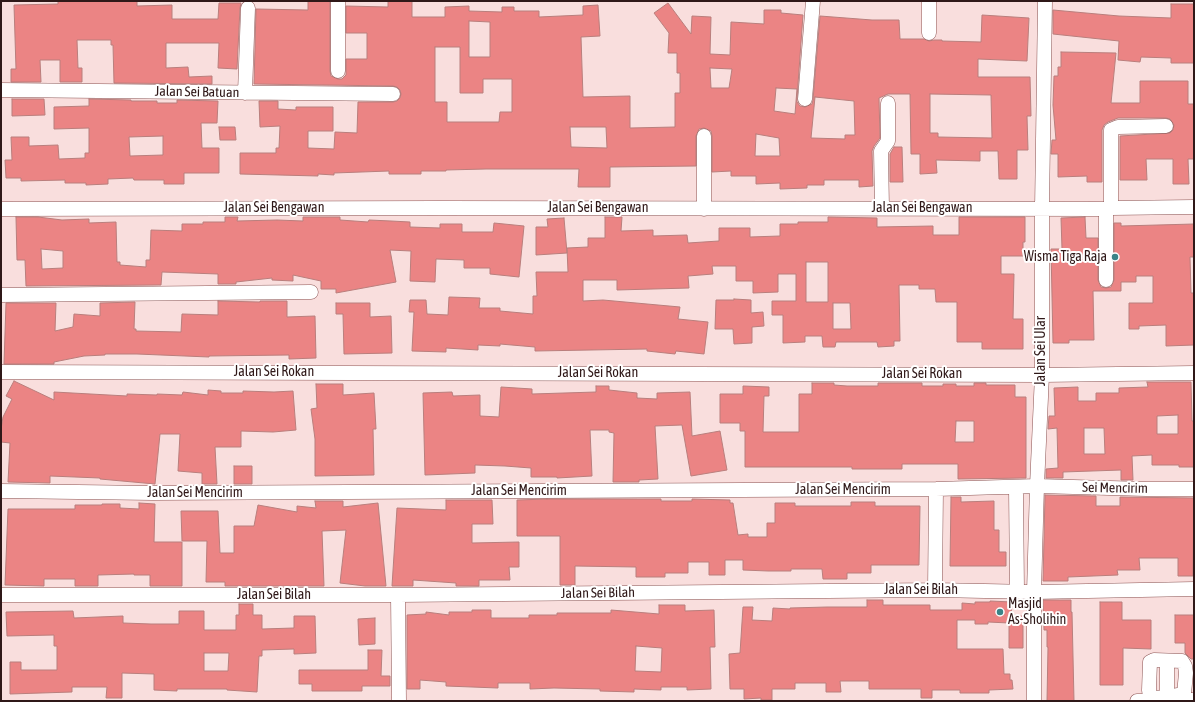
<!DOCTYPE html>
<style>
body{margin:0}
#map{position:relative;width:1195px;height:702px;overflow:hidden;background:#f9dedd;font-family:"Asap Condensed",sans-serif}
canvas{display:block}
.frame{position:absolute;inset:0;border:2px solid #2f1818;pointer-events:none}
</style>
<div id="map">
<canvas width="1195" height="702"></canvas>
<div class="frame"></div>
</div>
<script>
const ctx = document.querySelector('canvas').getContext('2d');
ctx.lineJoin = 'round';
function fillPath(path, color) { ctx.fillStyle = color; ctx.fill(path, 'evenodd'); }
const poly = rows => new Path2D(rows.map(r => 'M' + r).join(''));
function trace(path, color, width, dash) { ctx.strokeStyle = color; ctx.lineWidth = width; ctx.lineCap = dash ? 'butt' : 'round'; ctx.setLineDash(dash || []); ctx.stroke(path); }
function drawText(font, color, halo, rows, align = 'center') {
  ctx.font = font + ' "Asap Condensed",sans-serif'; ctx.lineWidth = 4; ctx.setLineDash([]); ctx.textBaseline = 'middle'; ctx.strokeStyle = halo; ctx.fillStyle = color; for (const [text, x, y, turn = 0] of rows) {
    ctx.save(); ctx.translate(x, y); ctx.rotate((+turn || 0) * Math.PI / 180); ctx.textAlign = isNaN(turn) ? turn : align; if (halo) ctx.strokeText(text, 0, 0); ctx.fillText(text, 0, 0); ctx.restore();
  }
}
const building = poly([
 [58,1,137,1,137,6,172,5,172,19,218,19,219,3,241,3,240,8,237,69,218,68,219,43,166,43,166,68,188,67,189,77,212,76,212,84,114,83,113,45,111,45,111,40,77,40,78,68,82,68,82,82,60,82,60,60,40,60,41,82,11,82,11,69,16,69,14,5,58,4,58,1],
 [308,1,330,1,330,71,331,76,338,79,342,79,346,75,346,59,367,59,367,33,346,33,346,6,388,7,388,1,412,1,412,17,445,17,445,7,469,6,469,11,502,12,502,7,514,7,514,11,539,11,539,17,583,15,583,6,598,5,600,36,581,37,583,97,630,96,630,128,675,127,675,93,680,93,680,73,677,73,677,53,668,53,669,33,654,13,668,3,691,34,692,16,711,17,710,54,730,55,731,22,764,24,764,10,781,10,781,13,803,15,797,98,797,102,800,106,805,107,812,104,813,100,820,16,872,20,899,20,900,39,924,39,929,41,934,40,942,40,942,41,981,42,982,15,1029,18,1027,61,978,59,978,77,1030,77,1031,116,1027,116,1028,150,1017,150,1017,179,999,179,998,151,980,151,980,161,936,160,937,173,920,174,920,154,911,154,910,94,888,94,879,98,880,138,874,146,872,151,873,186,859,187,859,180,824,180,824,185,807,185,807,188,780,189,780,183,756,184,756,176,731,176,731,171,712,172,712,136,711,131,704,128,699,129,696,136,696,166,610,167,610,187,578,187,579,169,486,169,446,170,446,171,421,171,421,174,389,174,389,171,334,173,334,175,318,174,318,176,240,174,240,153,276,153,276,148,279,148,280,126,260,127,259,101,278,101,278,109,296,110,296,107,333,107,333,131,308,131,308,148,334,149,335,132,357,133,358,102,393,102,397,101,400,98,401,94,400,90,397,87,393,86,254,84,256,9,308,10,308,1],
 [469,21,490,22,490,57,469,57,469,21],
 [435,47,460,47,460,93,483,93,483,79,512,79,512,112,500,112,499,122,447,122,447,102,435,102,435,47],
 [710,68,732,69,729,88,711,88,710,68],
 [776,88,797,89,795,114,774,111,776,88],
 [930,94,991,95,992,138,938,137,938,133,930,133,930,94],
 [815,97,854,101,855,135,845,135,845,139,811,138,815,97],
 [570,127,606,127,607,148,571,147,570,127],
 [756,134,779,138,780,156,755,156,756,134],
 [1171,4,1194,4,1194,63,1171,63,1171,58,1141,57,1140,62,1118,60,1119,41,1053,34,1053,10,1119,16,1171,18,1171,4],
 [1061,52,1116,53,1111,103,1140,103,1140,81,1188,81,1188,104,1194,104,1194,159,1188,159,1189,184,1173,184,1173,159,1146,159,1147,180,1120,180,1120,136,1170,133,1173,130,1174,125,1170,119,1166,118,1118,118,1108,122,1104,125,1102,130,1102,182,1087,182,1087,176,1058,177,1058,154,1051,154,1052,140,1056,140,1053,105,1054,76,1058,76,1058,67,1061,67,1061,52],
 [12,99,44,99,45,115,12,116,12,99],
 [89,99,131,100,131,101,157,101,157,103,177,103,177,100,218,101,217,123,201,123,202,148,219,148,219,173,184,173,184,184,164,184,164,180,134,180,133,178,108,179,108,184,86,185,86,183,65,183,65,180,21,181,21,178,6,178,5,160,12,160,11,137,29,137,29,146,58,145,59,159,85,158,85,153,89,153,89,128,54,129,54,107,89,106,89,99],
 [163,136,163,155,130,156,129,137,163,136],
 [219,127,235,127,236,140,220,140,219,127],
 [894,147,902,147,903,182,890,182,890,154,894,147],
 [16,217,38,217,62,220,89,219,89,223,116,222,117,262,120,262,120,265,146,267,146,260,150,260,151,230,182,231,182,224,203,224,203,222,225,222,225,217,238,217,237,221,277,220,303,221,303,217,340,217,340,220,368,222,369,220,391,221,410,222,410,227,440,228,440,224,462,224,462,232,493,232,494,223,524,226,519,277,490,274,490,268,464,268,464,260,436,259,435,282,410,281,411,251,390,250,396,282,336,293,336,289,321,289,321,281,293,275,293,281,272,280,272,278,236,282,236,284,218,284,218,274,162,272,161,285,26,286,25,260,17,260,16,217],
 [41,249,63,251,63,268,42,269,41,249],
 [605,217,622,217,621,231,653,230,653,236,687,235,688,243,719,241,719,228,750,228,750,237,780,236,780,224,798,224,798,222,828,222,828,217,877,218,877,227,933,226,933,235,959,235,959,217,1025,217,1025,242,1023,242,1023,256,1001,256,1001,274,1014,274,1013,319,1023,319,1023,349,982,349,982,342,957,342,957,302,936,302,935,289,919,289,919,285,899,285,900,341,894,341,894,346,878,347,877,342,836,342,835,347,823,347,822,336,805,336,805,342,783,343,783,315,772,315,772,301,796,301,796,274,778,274,778,292,753,293,753,281,736,281,736,266,712,266,713,274,688,276,689,288,617,290,617,280,583,280,583,301,603,300,680,307,678,319,708,322,704,354,676,351,675,354,647,351,647,349,535,351,535,347,500,344,500,346,478,345,478,350,446,348,446,352,412,351,414,312,409,312,410,300,426,300,427,314,448,315,449,297,480,298,479,308,500,308,500,311,533,314,533,296,537,296,536,272,568,272,567,248,588,247,588,238,605,238,605,217],
 [806,262,828,262,828,302,806,302,806,262],
 [833,303,850,303,851,329,833,329,833,303],
 [1085,217,1086,238,1098,238,1098,280,1101,287,1106,288,1111,287,1114,280,1114,223,1121,223,1121,226,1194,224,1194,257,1190,257,1191,293,1194,293,1194,345,1166,346,1166,325,1139,326,1139,329,1129,329,1129,303,1153,303,1153,276,1136,276,1136,282,1121,282,1121,291,1093,291,1094,340,1069,340,1069,343,1053,343,1051,249,1062,249,1061,218,1085,217],
 [564,218,567,253,536,255,536,227,548,227,547,219,564,218],
 [734,299,751,300,751,313,763,312,764,326,752,327,752,343,734,344,733,329,715,329,716,300,734,300,734,299],
 [218,301,260,302,260,301,287,301,287,317,315,316,316,358,289,359,289,355,209,356,209,357,137,354,105,354,105,355,84,356,54,362,54,364,4,364,6,303,56,303,55,331,73,327,74,314,100,316,100,303,135,302,134,329,136,329,136,331,181,332,182,314,218,315,218,301],
 [336,303,370,303,370,317,391,316,392,353,344,354,343,314,336,314,336,303],
 [14,381,54,400,54,392,127,396,127,394,157,395,157,394,182,395,183,392,208,395,208,390,221,391,221,393,243,393,243,391,274,392,293,391,296,430,273,432,241,431,241,447,215,447,217,484,202,484,202,473,178,471,180,434,160,434,155,484,100,479,100,478,50,476,50,483,8,482,10,443,1,442,1,429,3,417,12,399,6,396,14,381],
 [1147,382,1191,382,1192,421,1194,421,1194,467,1179,467,1179,465,1152,465,1152,455,1132,456,1133,480,1121,480,1121,470,1063,472,1063,478,1046,478,1046,469,1058,468,1057,428,1048,429,1049,416,1055,416,1054,388,1078,387,1078,401,1096,401,1096,393,1119,393,1119,388,1148,387,1147,382],
 [1178,415,1178,434,1157,434,1157,416,1178,415],
 [1084,428,1104,428,1105,454,1084,454,1084,428],
 [812,383,834,383,834,385,847,386,878,386,878,383,922,383,922,386,943,386,943,384,956,384,956,386,974,386,974,383,986,383,986,385,1015,385,1015,397,1026,397,1026,478,958,479,958,464,902,464,902,469,852,469,852,467,745,467,745,431,740,431,740,423,720,423,720,394,743,394,743,386,769,387,769,396,764,396,763,432,799,432,799,394,812,394,812,383],
 [956,421,974,421,974,442,955,442,956,421],
 [316,384,343,384,343,395,374,393,376,429,373,429,374,475,315,476,315,439,311,409,317,408,316,384],
 [596,386,609,386,609,390,637,393,637,398,657,399,657,393,690,392,692,436,720,431,727,470,691,476,682,425,655,426,658,479,639,480,639,482,613,482,614,433,609,432,609,430,590,430,592,476,557,478,557,477,531,477,531,468,505,466,475,465,475,473,425,475,423,393,452,392,453,396,480,395,480,416,499,417,501,387,532,389,532,394,596,392,596,386],
 [234,466,252,466,252,484,234,484,234,466],
 [1045,495,1096,496,1096,506,1120,506,1120,497,1194,498,1193,576,1178,576,1178,558,1139,558,1140,570,1117,570,1118,575,1068,577,1068,581,1043,581,1045,495],
 [951,497,961,497,961,502,994,501,994,530,999,530,999,552,1006,552,1006,566,950,566,951,497],
 [547,499,661,499,661,501,692,501,692,499,730,500,730,503,733,503,738,535,748,534,748,537,767,537,767,523,775,523,775,503,795,503,795,506,851,506,851,502,875,502,875,506,920,506,919,565,871,565,871,573,847,573,847,579,823,579,822,569,791,569,791,571,768,571,743,570,743,560,725,560,725,575,709,575,709,562,688,562,688,573,665,573,665,577,636,577,636,567,575,566,575,585,560,585,560,536,517,536,517,500,547,499],
 [446,500,492,500,493,524,472,524,472,543,519,542,519,567,509,567,510,580,479,580,479,586,456,586,456,583,413,580,413,586,392,586,397,508,446,510,446,500],
 [315,501,343,501,343,507,378,503,386,586,365,586,340,583,346,530,322,531,324,586,225,586,225,582,206,582,207,541,182,541,181,511,218,511,220,553,234,553,234,526,254,526,258,505,297,512,297,506,316,508,315,501],
 [139,503,155,504,154,542,182,542,182,586,150,586,150,575,134,575,134,574,98,575,98,586,75,586,75,579,44,579,44,586,5,585,8,509,75,509,75,505,102,505,102,504,120,504,120,508,139,509,139,503],
 [867,600,883,600,883,605,930,605,930,610,962,610,962,603,975,604,975,602,990,602,990,601,1012,602,1011,615,1023,616,1023,648,1009,648,1009,623,988,622,988,624,975,624,975,620,957,620,957,649,1003,649,1004,674,1010,674,1010,680,1012,680,1013,689,989,690,989,693,960,693,960,690,932,690,932,698,921,698,921,689,869,689,869,681,840,681,841,692,826,692,826,683,795,683,795,689,772,689,772,700,761,700,761,698,744,699,744,689,730,689,729,654,740,653,743,607,753,607,752,620,772,621,773,608,790,609,790,608,827,607,867,607,867,600],
 [1043,600,1071,600,1071,612,1072,612,1074,701,1047,701,1048,647,1047,647,1047,630,1044,630,1043,600],
 [1100,602,1122,602,1122,620,1151,620,1151,649,1123,648,1123,685,1100,685,1100,602],
 [239,604,253,604,253,615,262,615,262,629,294,628,294,616,315,616,316,653,294,654,294,649,262,650,262,656,259,656,257,692,227,690,227,689,177,689,177,691,154,690,154,674,122,673,122,698,106,698,107,687,72,687,72,692,10,694,10,662,21,662,21,670,57,670,57,646,54,646,54,635,7,636,6,612,73,611,74,618,123,616,123,623,151,624,179,624,179,611,204,611,204,630,236,630,236,615,239,615,239,604],
 [204,653,229,653,228,671,204,671,204,653],
 [659,605,685,605,685,611,714,610,715,647,710,647,711,689,687,690,687,687,661,687,661,690,634,689,634,692,600,691,600,689,554,688,530,689,530,683,498,683,498,688,446,686,446,682,420,680,420,689,407,689,407,615,426,614,426,612,449,615,449,612,472,612,472,610,491,610,491,618,529,618,529,615,557,615,557,613,611,613,611,610,659,614,659,605],
 [636,646,662,648,661,672,635,671,636,646],
 [1175,615,1194,615,1194,659,1191,659,1185,653,1185,643,1175,643,1175,615],
 [375,618,375,644,359,645,358,619,375,618],
 [368,650,382,650,381,676,390,676,390,686,362,686,362,691,312,691,312,684,299,684,299,670,368,670,368,650]
]);
fillPath(building, '#eb8484');
trace(building, '#b97e7c', 1);
const minor = poly([
 [929,33,929,1],
 [338,71,338,1],
 [1,90,393,94],
 [245,93,248,8],
 [805,99,813,1],
 [882,208,881,151,888,141,888,103],
 [1111,208,1111,130,1118,127,1166,126],
 [1,209,439,208,1106,209,1111,208,1194,207],
 [704,209,704,136],
 [1106,209,1106,280],
 [1,295,311,292],
 [1,372,1042,375,1194,373],
 [1016,488,1017,591],
 [1,491,153,493,936,489,1037,486,1146,489,1194,489],
 [935,590,936,489],
 [1,595,398,595,935,590,1034,592,1194,589],
 [398,595,399,701],
 [1167,661,1167,697,1184,694,1186,673,1185,666,1182,661,1154,660,1150,662,1149,690,1150,697,1153,698,1167,697,1167,700],
 [1034,701,1034,592,1037,486,1042,375,1042,209,1045,1],
 [1137,701,1194,700]
]);
trace(minor, '#8c5453', 15);
trace(minor, '#fff', 14);
for (const [x, y, r, color] of [
 [1115,257,4,"#3b8387"],
 [1000,612,4,"#3b8387"]
]) { const dot = new Path2D(); dot.arc(x, y, r, 0, 2 * Math.PI); ctx.fillStyle = color; ctx.fill(dot); trace(dot, '#fff', 1.5); }
drawText('14px', '#2f1818', '#fff', [
 ["Jalan Sei Batuan",197,92,1],
 ["Jalan Sei Bengawan",274,208],
 ["Jalan Sei Bengawan",598,208],
 ["Jalan Sei Bengawan",922,208],
 ["Jalan Sei Ular",1041,351,-90],
 ["Jalan Sei Rokan",274,372],
 ["Jalan Sei Rokan",598,373],
 ["Jalan Sei Rokan",922,374],
 ["Sei Mencirim",1115,488,1],
 ["Jalan Sei Mencirim",843,490],
 ["Jalan Sei Mencirim",519,491],
 ["Jalan Sei Mencirim",195,493],
 ["Jalan Sei Bilah",921,590],
 ["Jalan Sei Bilah",598,593,-1],
 ["Jalan Sei Bilah",274,595]
]);
drawText('14px', '#2f1818', '#fff', [
 ["Wisma Tiga Raja",1107,257],
 ["Masjid",1008,604,"left"],
 ["As-Sholihin",1008,620,"left"]
], 'right');
</script>
